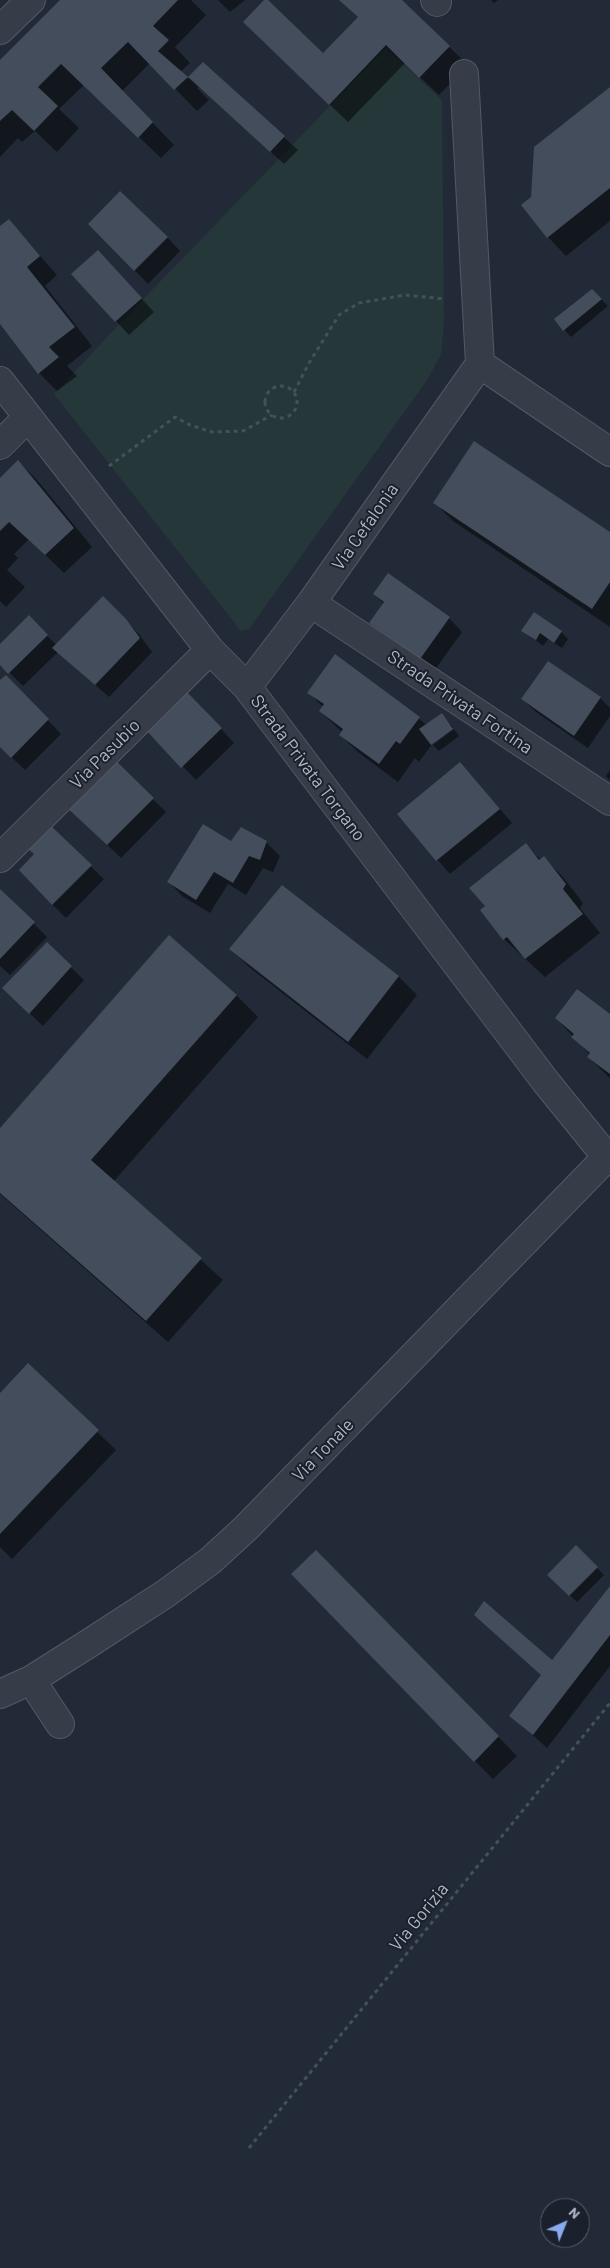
<!DOCTYPE html>
<style>
body{margin:0}
#map{position:relative;width:610px;height:2268px;overflow:hidden;background:#222a37;font-family:Barlow,sans-serif}
canvas{display:block}
.north{position:absolute;left:540px;top:2198px;width:50px;height:50px;box-sizing:border-box;background:#1b212c;border:1px solid #575d69;border-radius:50%;rotate:44deg;font-size:14px;font-weight:700;line-height:20px;text-align:center;color:#b0b7c4}
.north::after{content:'';display:block;margin:auto;width:18px;height:22px;background:#89aaf0;clip-path:polygon(50% 0,100% 100%,50% 72%,0 100%)}
</style>
<div id="map">
<canvas width="610" height="2268"></canvas>
<div class="north">N</div>
</div>
<script>
const ctx = document.querySelector('canvas').getContext('2d');
ctx.lineJoin = 'round';
function fillPath(path, color) { ctx.fillStyle = color; ctx.fill(path, 'evenodd'); }
const poly = rows => new Path2D(rows.map(r => 'M' + r).join(''));
function trace(path, color, width, dash) { ctx.strokeStyle = color; ctx.lineWidth = width; ctx.lineCap = dash ? 'butt' : 'round'; ctx.setLineDash(dash || []); ctx.stroke(path); }
function drawText(font, color, halo, rows, align = 'center') {
  ctx.font = font + ' Barlow,sans-serif'; ctx.lineWidth = 4; ctx.setLineDash([]); ctx.textBaseline = 'middle'; ctx.strokeStyle = halo; ctx.fillStyle = color; for (const [text, x, y, turn = 0] of rows) {
    ctx.save(); ctx.translate(x, y); ctx.rotate((+turn || 0) * Math.PI / 180); ctx.textAlign = isNaN(turn) ? turn : align; if (halo) ctx.strokeText(text, 0, 0); ctx.fillText(text, 0, 0); ctx.restore();
  }
}
fillPath(poly([
 [386,48,442,100,444,323,441,354,428,379,249,629,241,631,54,394,122,321]
]), '#253739');
fillPath(poly([
 [62,0,191,0,206,15,175,47,190,63,180,72,188,79,203,64,298,150,284,164,199,87,197,88,209,100,197,111,150,63,122,91,174,145,161,158,84,85,59,109,79,128,57,152,35,131,22,142,18,138,0,157,0,62],
 [218,0,245,0,230,12],
 [266,0,323,55,359,18,340,0,400,0,468,65,439,95,405,63,348,122,263,41],
 [491,0,498,0,494,3],
 [610,88,610,221,566,256,548,237,532,197],
 [9,221,57,275,45,286,92,346,67,366,77,376,57,391,39,373,0,322,0,228],
 [90,224,167,237,180,251,148,284],
 [98,252,154,312,129,335,116,321],
 [592,290,608,306,571,337,555,319],
 [18,461,37,480,92,547,64,573,29,539,14,554,18,558,7,570,25,587,6,607,0,601,0,480],
 [434,502,610,533,610,627,453,521],
 [374,594,449,618,462,632,434,671,384,636,371,622,384,604],
 [103,598,139,634,152,652,109,697,58,652,23,686,0,663,0,645,29,617,57,646],
 [523,630,561,632,568,639,562,648,548,639,543,646],
 [336,656,427,725,441,714,453,727,435,740,419,762,415,758,398,782,359,753,340,735,342,732,320,711,323,707,309,693],
 [0,682,19,690,61,734,25,770,0,746],
 [600,698,610,708,610,716,588,748,536,712,522,699],
 [199,705,234,743,196,780,147,729],
 [454,729,459,736,439,751,433,745],
 [109,756,166,812,121,858,77,816],
 [460,763,512,823,450,874,399,815],
 [610,770,610,780,606,776],
 [50,827,104,879,66,918,52,904,36,855],
 [266,842,280,856,273,872,263,868,246,895,228,884,210,913,182,896,169,882,232,843],
 [526,845,541,860,544,858,562,876,583,903,580,908,600,933,545,977,504,939,486,907],
 [283,887,399,977,417,995,367,1059,249,967,231,949],
 [0,890,47,937,10,975,0,966],
 [47,944,84,980,43,1026,3,988],
 [236,995,258,1017,114,1181,223,1280,168,1342,0,1194,0,1129],
 [610,1016,610,1078,588,1057,590,1055,556,1018],
 [28,1365,116,1450,12,1559,0,1547,0,1394],
 [576,1547,604,1575,577,1602,549,1575],
 [316,1551,517,1756,493,1779,475,1761],
 [610,1589,610,1666,547,1748,511,1715]
]), '#0007');
fillPath(poly([
 [60,0,178,0,153,26,169,40,158,51,188,77,174,90,128,42,101,68,153,122,138,138,61,64,38,87,58,106,34,131,12,110,0,121,0,60],
 [264,0,268,0,323,53,358,17,339,0,402,0,450,46,419,78,386,45,329,105,243,22],
 [203,62,285,136,270,152,188,77],
 [610,87,610,188,547,238,521,205,531,197,534,147],
 [120,191,168,237,134,271,88,224],
 [9,219,40,256,27,267,75,327,49,347,59,357,38,374,0,324,0,226],
 [98,250,142,298,115,322,71,274],
 [592,289,602,299,563,331,554,319],
 [474,441,610,532,610,582,592,609,433,503],
 [18,460,74,528,45,555,9,522,0,531,0,478],
 [388,573,450,617,420,659,369,623,384,602,373,594],
 [103,596,126,619,140,638,95,685,52,648],
 [534,612,562,631,554,643,540,633,536,640,521,631],
 [29,615,48,635,8,674,0,665,0,644],
 [335,654,420,717,400,744,396,741,379,764,339,735,343,729,319,711,324,704,307,693],
 [548,661,601,697,574,736,521,699],
 [6,675,49,719,11,758,0,747,0,680],
 [185,690,222,728,181,768,145,729],
 [442,713,453,729,431,745,419,729],
 [109,754,154,798,107,845,62,803],
 [460,762,500,809,436,861,397,814],
 [203,824,231,841,241,827,267,841,260,860,249,856,233,883,214,872,196,900,167,882],
 [50,825,92,865,52,905,19,870,34,854,27,848],
 [526,843,539,860,544,856,566,884,563,889,583,914,525,959,507,937,503,940,480,910,485,906,469,888],
 [282,885,399,976,348,1042,229,949],
 [0,889,35,922,0,959],
 [169,935,237,995,91,1160,202,1258,146,1321,0,1193,0,1128],
 [47,942,72,966,29,1014,2,988],
 [577,989,610,1014,610,1074,587,1057,590,1053,571,1037,574,1034,555,1018],
 [28,1363,99,1430,0,1534,0,1393],
 [576,1545,598,1567,569,1596,547,1575],
 [316,1550,499,1736,474,1762,291,1574],
 [610,1586,610,1635,533,1735,509,1716,541,1675,474,1615,484,1601,552,1660]
]), '#444d5c');
const minor = poly([
 [435,0,437,2],
 [0,30,31,0],
 [464,74,480,364],
 [0,381,210,650,247,687,546,1082,610,1161],
 [0,445,28,417],
 [311,603,610,801],
 [247,687,311,603,480,364,610,452],
 [0,858,210,650],
 [31,1680,60,1724],
 [0,1694,31,1680,88,1644,165,1594,210,1561,246,1528,607,1157]
]);
trace(minor, '#535a65', 30);
trace(poly([
 '265 402a16 16 0 1 1 32 0a16 16 0 1 1-32 0Z',
 [294,392,309,363,339,315,359,303,405,295,445,299],
 [109,466,175,417,190,425,212,432,243,431,272,415],
 [249,2148,610,1703]
]), '#425256', 3, [4, 4]);
trace(minor, '#363c48', 28);
drawText('18px', '#b0b7c4', '#1b212c', [
 ["Via Cefalonia",365,527,-55],
 ["Strada Privata Fortina",460,702,34],
 ["Via Pasubio",105,754,-45],
 ["Strada Privata Torgano",308,768,53],
 ["Via Tonale",323,1450,-46],
 ["Via Gorizia",419,1917,-51]
]);
</script>
